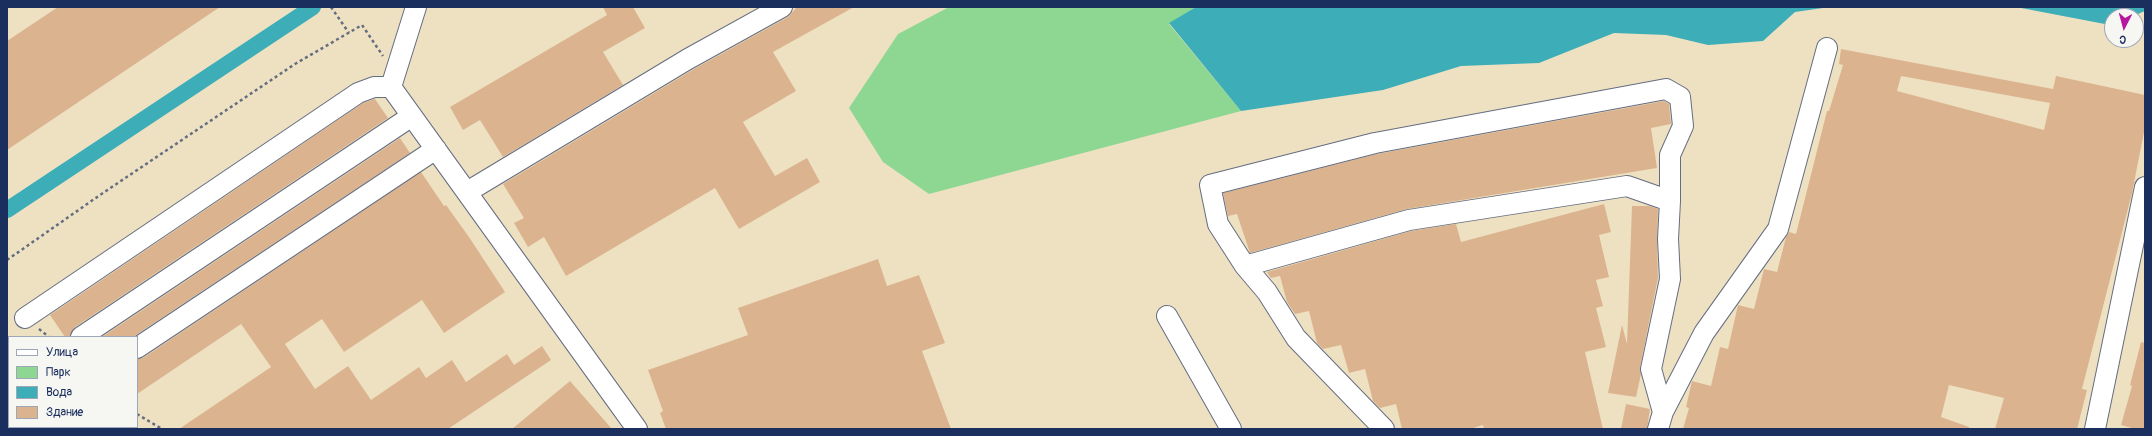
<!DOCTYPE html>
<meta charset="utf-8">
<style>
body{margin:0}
#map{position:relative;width:2152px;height:436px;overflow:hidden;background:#eee1c2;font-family:Pangolin,sans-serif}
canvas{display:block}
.frame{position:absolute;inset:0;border:8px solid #1b2f5e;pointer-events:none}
.legend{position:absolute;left:8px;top:336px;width:130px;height:92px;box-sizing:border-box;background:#f6f6f2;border:1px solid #9ea6b7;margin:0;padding:5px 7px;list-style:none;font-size:12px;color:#1b2f5e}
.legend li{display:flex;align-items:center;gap:8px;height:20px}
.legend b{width:20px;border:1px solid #9ea6b7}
.north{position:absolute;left:2104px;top:8px;width:40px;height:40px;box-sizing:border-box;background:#f6f6f2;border:1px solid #9ea6b7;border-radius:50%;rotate:186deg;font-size:11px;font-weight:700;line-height:16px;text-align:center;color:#1b2f5e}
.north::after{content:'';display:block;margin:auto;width:14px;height:18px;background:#b5179e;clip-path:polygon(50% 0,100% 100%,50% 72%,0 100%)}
</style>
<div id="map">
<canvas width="2152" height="436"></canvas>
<div class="frame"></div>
<ul class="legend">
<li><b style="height:5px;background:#fff"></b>Улица</li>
<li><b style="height:11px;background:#8dd793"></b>Парк</li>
<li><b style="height:11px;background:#3dadb8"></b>Вода</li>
<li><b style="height:11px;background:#dbb48f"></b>Здание</li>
</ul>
<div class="north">С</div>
</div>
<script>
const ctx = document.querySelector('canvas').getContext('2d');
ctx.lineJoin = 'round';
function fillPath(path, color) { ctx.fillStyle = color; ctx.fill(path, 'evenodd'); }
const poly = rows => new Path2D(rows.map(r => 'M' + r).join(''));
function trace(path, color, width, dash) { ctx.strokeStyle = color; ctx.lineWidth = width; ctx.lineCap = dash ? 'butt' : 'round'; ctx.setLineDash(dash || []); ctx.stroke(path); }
fillPath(poly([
 [949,7,1196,7,1169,24,1241,111,929,194,883,162,849,108,898,34]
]), '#8dd793');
fillPath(poly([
 [1196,7,1830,7,1795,12,1763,41,1708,45,1666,35,1614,33,1539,63,1461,66,1383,90,1241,111,1169,23],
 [2016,7,2145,7,2145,11,2133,16,2112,16,2112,25,2110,25]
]), '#3dadb8');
trace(poly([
 [7,210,313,7]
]), '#3dadb8', 16);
fillPath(poly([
 [58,7,220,7,7,150,7,41],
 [603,7,633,7,645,28,603,52,623,85,503,157,480,120,463,130,450,107,607,15],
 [797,7,854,7,773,52,796,91,743,122,775,176,807,158,820,182,739,229,715,188,566,276,544,237,528,247,514,223,524,218,503,184,694,69,788,17],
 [1841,49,2053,89,2056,76,2145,95,2145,127,2132,193,2082,389,2087,390,2077,429,1995,429,2004,398,1949,385,1941,417,1969,427,1969,429,1683,429,1689,408,1686,407,1692,381,1711,386,1720,347,1728,349,1738,305,1754,309,1764,269,1777,272,1786,237,1789,232,1796,234,1827,111,1829,111,1843,65,1839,64],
 [1901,76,2050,103,2044,130,1897,91],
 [375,99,388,118,75,327,70,337,65,337,50,315,363,103],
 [1664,101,1669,104,1671,124,1651,128,1657,168,1407,209,1250,253,1237,214,1228,216,1223,193,1377,154],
 [400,138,410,153,133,337,102,337],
 [421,172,444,206,446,205,469,237,505,292,444,333,422,300,344,352,322,319,285,344,315,389,348,366,371,400,419,367,426,378,452,360,466,382,507,354,514,365,542,346,551,360,448,429,179,429,271,367,241,324,137,394,137,359,143,358],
 [1604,204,1611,232,1599,235,1609,277,1596,280,1603,306,1596,308,1606,347,1585,352,1603,429,1484,429,1483,425,1470,429,1402,429,1396,404,1380,408,1373,401,1365,369,1349,373,1341,345,1323,349,1317,343,1309,311,1295,314,1287,302,1280,276,1271,278,1267,272,1411,231,1456,224,1461,242],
 [1632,206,1650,206,1658,209,1657,240,1658,278,1640,367,1641,374,1636,397,1608,393,1622,325,1627,344],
 [878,259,887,286,919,275,945,343,922,351,951,429,666,429,660,413,663,411,648,370,748,335,738,308],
 [2141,342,2145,343,2145,429,2135,429,2121,425,2132,386,2130,385],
 [570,381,612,429,512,429],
 [1626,404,1650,409,1647,429,1621,429]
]), '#dbb48f');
const minor = poly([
 [391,87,637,429],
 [391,87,416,7],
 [467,192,688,59,782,7],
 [1245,266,1409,220,1627,186,1670,201,1668,239,1670,279,1651,369,1663,412],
 [1167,316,1231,429],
 [25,318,358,93,374,87,391,87],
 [81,337,412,116],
 [137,348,436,149],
 [1384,429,1296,338,1267,292,1245,266,1218,224,1210,185,1375,143,1666,89,1680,97,1683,126,1670,155,1670,201],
 [1658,429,1663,412,1704,333,1778,229,1827,48],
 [2095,429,2145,187]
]);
trace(minor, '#656d81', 22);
trace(poly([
 [331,7,349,33],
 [7,260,100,195,295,64,362,25,383,56],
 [39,329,49,337],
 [137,414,162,429]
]), '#656d81', 2.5, [3, 3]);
trace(minor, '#fff', 20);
trace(poly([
 [7,376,9,378],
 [7,389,9,391],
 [56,427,58,429],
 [72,427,75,429]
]), '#1b2f5e', 3, [6, 3]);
</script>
